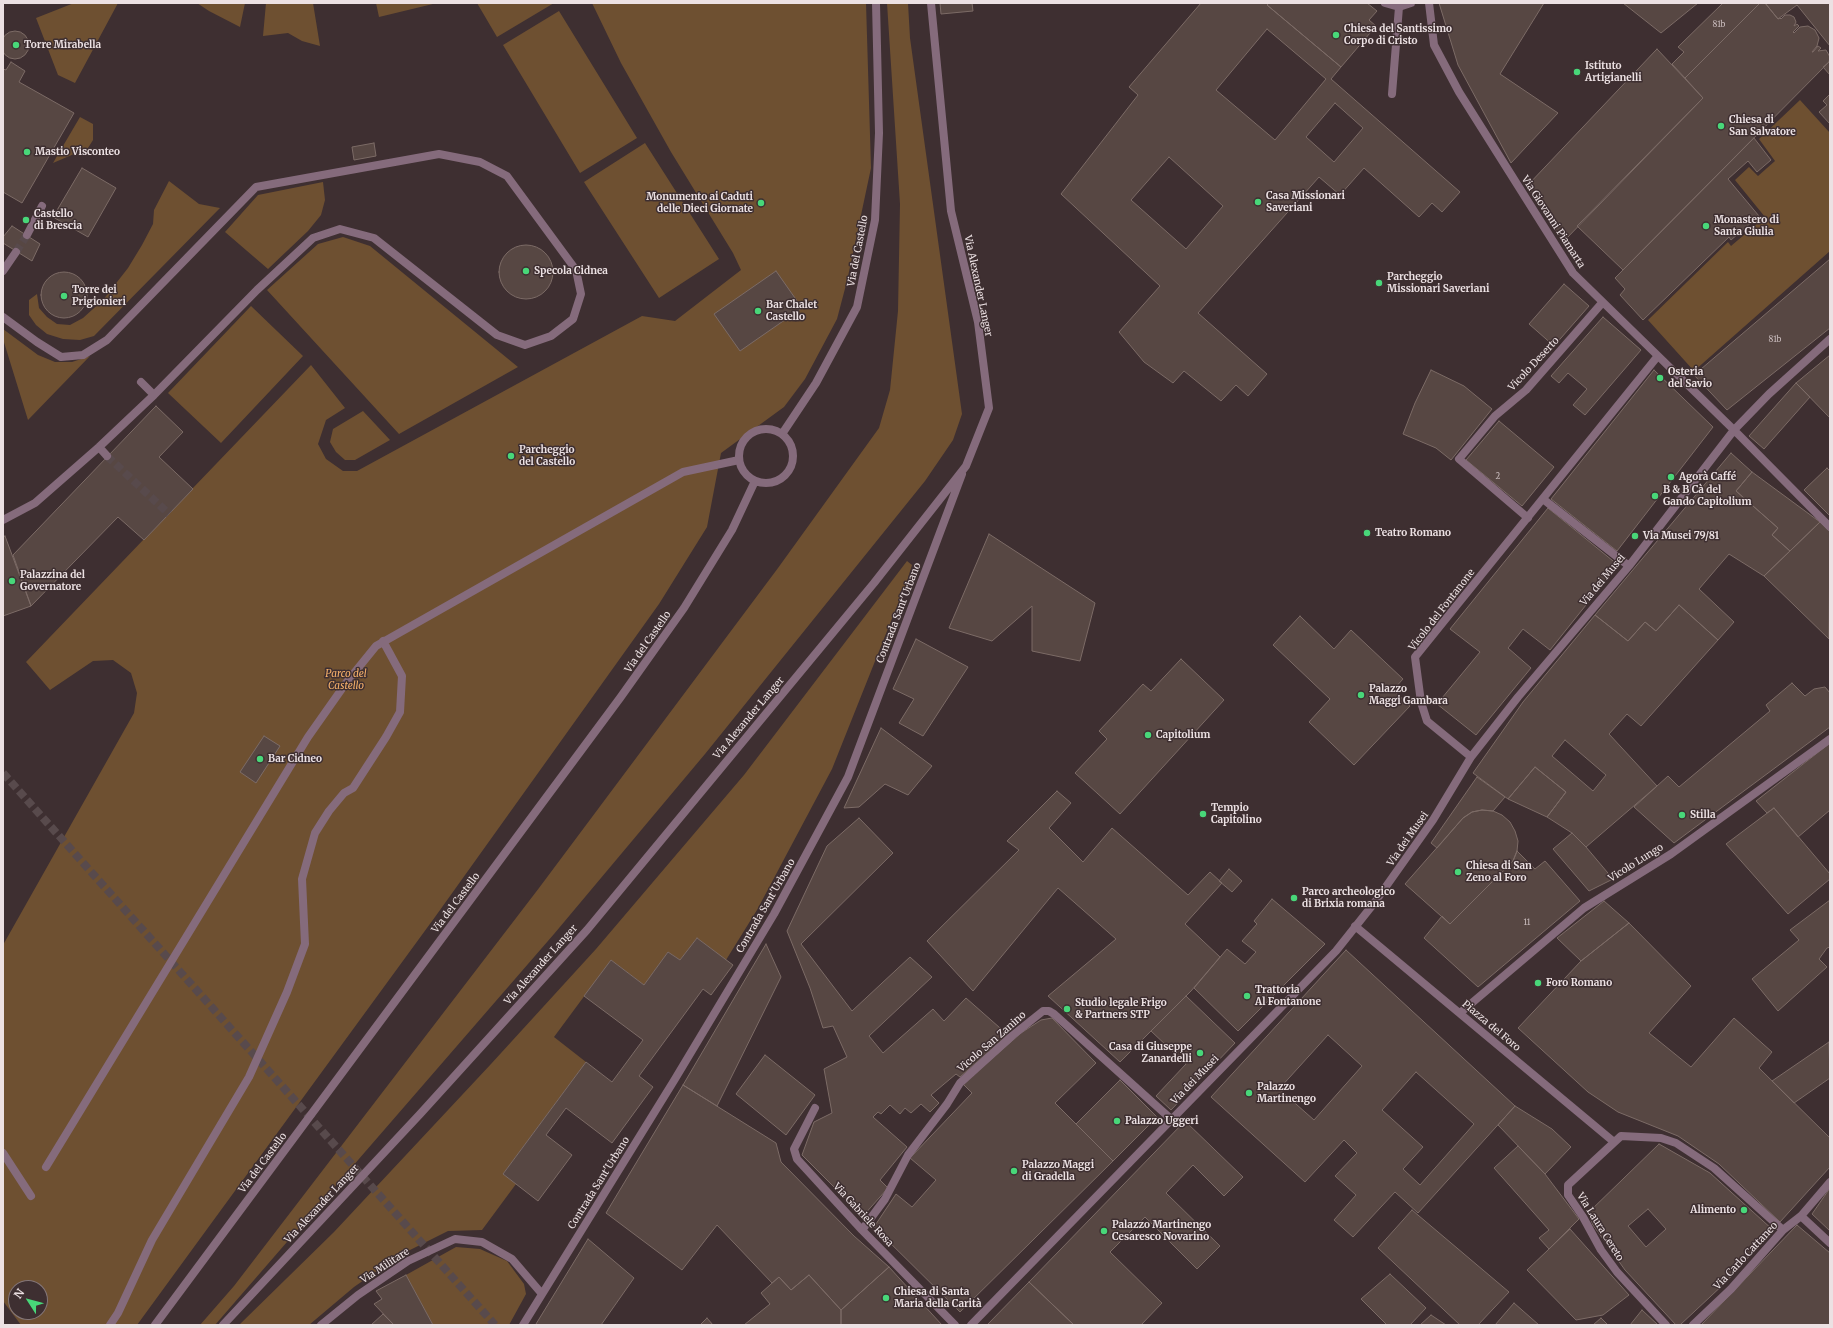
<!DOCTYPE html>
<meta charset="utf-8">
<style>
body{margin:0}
#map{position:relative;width:1833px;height:1328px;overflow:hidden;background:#3e2f31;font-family:Merriweather,serif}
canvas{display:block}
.frame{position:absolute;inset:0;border:4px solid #ece1e3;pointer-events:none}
.north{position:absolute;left:8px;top:1280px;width:40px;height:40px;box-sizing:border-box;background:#3e2f31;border:1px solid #847678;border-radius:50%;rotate:306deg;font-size:11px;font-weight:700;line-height:16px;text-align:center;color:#ece1e3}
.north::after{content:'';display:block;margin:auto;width:14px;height:18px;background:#48d779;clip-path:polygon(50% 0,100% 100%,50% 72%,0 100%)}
</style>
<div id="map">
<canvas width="1833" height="1328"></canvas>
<div class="frame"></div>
<div class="north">N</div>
</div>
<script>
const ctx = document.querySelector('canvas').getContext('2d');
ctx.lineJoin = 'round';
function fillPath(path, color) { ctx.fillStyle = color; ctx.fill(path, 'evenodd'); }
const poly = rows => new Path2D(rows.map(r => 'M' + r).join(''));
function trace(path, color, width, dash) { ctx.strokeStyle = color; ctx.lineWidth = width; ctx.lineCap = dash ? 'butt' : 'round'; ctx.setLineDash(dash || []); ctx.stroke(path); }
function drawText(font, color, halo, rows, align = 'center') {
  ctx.font = font + ' Merriweather,serif'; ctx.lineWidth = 3; ctx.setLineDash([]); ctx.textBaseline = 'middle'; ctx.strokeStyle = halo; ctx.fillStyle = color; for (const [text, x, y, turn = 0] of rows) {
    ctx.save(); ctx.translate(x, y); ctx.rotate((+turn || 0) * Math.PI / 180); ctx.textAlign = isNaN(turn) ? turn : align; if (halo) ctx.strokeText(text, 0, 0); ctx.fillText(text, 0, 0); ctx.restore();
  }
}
fillPath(poly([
 [74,3,118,3,75,83,58,75,36,18],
 [197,3,245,3,240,27,209,11],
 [266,3,313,3,320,46,302,41,288,33,263,36],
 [376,3,437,3,379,17],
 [477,3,554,3,497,37],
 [592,3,866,3,871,168,847,281,837,319,805,379,784,407,721,453,707,527,659,604,435,917,137,1325,21,1325,3,1301,3,945,134,713,137,693,131,673,113,660,93,661,50,690,26,662,311,365,345,408,326,420,318,444,326,459,343,471,357,471,642,316,675,321,741,270,733,253,671,152,621,63],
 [16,1288,40,1288,40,1312,16,1312],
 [887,3,908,3,910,38,962,414,953,440,925,481,705,754,554,934,215,1325,200,1325,234,1286,539,888,778,568,879,428,890,390,898,311,900,204],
 [559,11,637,138,580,173,503,45],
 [1800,100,1830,133,1830,251,1694,371,1648,320,1728,242,1731,246,1765,217,1735,180,1749,167,1758,176,1775,161,1759,139],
 [80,117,93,124,93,140,88,148,53,163],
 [645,143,719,259,659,298,584,182],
 [169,181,199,204,220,208,94,336,80,340,63,339,47,334,36,325,29,315,29,300,37,294,39,308,47,317,57,324,70,325,83,318,103,300,128,268,142,245,153,224,154,210],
 [323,182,325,200,321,215,308,231,268,269,225,232,258,195],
 [343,237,370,246,518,367,399,434,267,290,318,244],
 [251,306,303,356,221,443,168,393],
 [3,329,38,355,55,362,72,362,90,356,28,420,3,339],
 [363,411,390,440,355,460,345,460,336,452,330,442,333,429],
 [907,561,912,565,907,581,832,769,757,910,726,960,697,938,680,960,668,952,644,985,611,960,554,1037,586,1062,503,1174,516,1184,482,1230,448,1231,400,1255,354,1287,309,1325,239,1325,334,1232,491,1064,596,949,744,775],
 [456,1247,480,1249,507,1261,524,1284,526,1294,509,1325,433,1325,406,1275]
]), '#6e5031');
const building = poly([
 [940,3,972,3,973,11,941,14,940,3],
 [1201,3,1269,3,1267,5,1341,67,1331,79,1460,192,1442,212,1432,203,1419,217,1364,168,1340,195,1319,177,1198,313,1267,374,1248,396,1236,385,1221,401,1184,371,1173,383,1144,362,1119,332,1160,286,1061,194,1138,95,1129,87,1201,3],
 [1267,29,1326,79,1275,140,1216,90,1267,29],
 [1335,103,1363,128,1334,162,1306,137,1335,103],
 [1169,157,1223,206,1186,249,1131,200,1169,157],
 [1269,3,1367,3,1377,11,1369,20,1376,26,1341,67,1267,5,1269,3],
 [1439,3,1544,3,1500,74,1558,113,1511,163,1458,65,1439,3],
 [1623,3,1698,3,1661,33,1623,3],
 [1723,3,1760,3,1685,78,1672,64,1684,52,1678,47,1723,3],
 [1760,3,1765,3,1778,19,1780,18,1781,19,1785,15,1790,15,1794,17,1796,22,1794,26,1797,24,1799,26,1793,32,1794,33,1800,27,1808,26,1815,30,1819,38,1817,46,1812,52,1813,52,1818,46,1821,48,1818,51,1826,50,1830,57,1829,62,1623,270,1577,226,1703,98,1685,78,1760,3],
 [1765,3,1830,3,1830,46,1797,5,1778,19,1765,3],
 '1 45a14 14 0 1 1 28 0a14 14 0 1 1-28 0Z',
 [1657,49,1703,98,1563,242,1527,186,1657,49],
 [1830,61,1830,75,1823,67,1830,61],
 [11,62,25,71,19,82,74,113,22,203,3,192,3,69,6,70,11,62],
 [1830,94,1830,124,1819,112,1827,105,1823,101,1830,94],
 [1754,138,1771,160,1757,172,1748,161,1728,179,1759,216,1731,240,1729,237,1643,320,1620,295,1625,289,1615,278,1754,138],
 [374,143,376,156,354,160,352,147,374,143],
 [82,168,116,188,88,237,53,217,82,168],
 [12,226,40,244,32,261,3,243,3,237,12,226],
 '499 272a27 27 0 1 1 54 0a27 27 0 1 1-54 0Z',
 [1830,259,1830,328,1727,410,1694,375,1830,259],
 [776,271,802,308,740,351,714,314,776,271],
 '41 295a23 23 0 1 1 46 0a23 23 0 1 1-46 0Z',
 [1564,284,1589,306,1554,346,1529,324,1564,284],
 [1603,317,1641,350,1585,415,1573,405,1587,389,1568,373,1559,383,1551,376,1603,317],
 [1830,355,1830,418,1796,383,1830,355],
 [1431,370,1464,386,1492,409,1451,460,1436,448,1403,434,1415,403,1431,370],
 [1654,370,1713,427,1617,551,1551,499,1654,370],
 [1796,383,1810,397,1764,449,1749,436,1796,383],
 [156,406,183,432,159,457,193,489,144,540,118,517,31,606,13,555,156,406],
 [1499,421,1554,467,1522,506,1466,460,1499,421],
 [1731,453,1752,472,1736,491,1778,528,1772,535,1790,551,1764,576,1729,554,1699,589,1734,622,1718,640,1679,605,1656,631,1645,622,1628,641,1595,615,1731,453],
 [1827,468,1830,471,1830,516,1804,490,1827,468],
 [1752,472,1820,522,1790,551,1772,535,1778,528,1736,491,1752,472],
 [1548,508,1618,565,1550,650,1523,629,1508,648,1531,668,1476,735,1437,704,1480,652,1450,629,1548,508],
 [1820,522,1830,532,1829,639,1764,576,1820,522],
 [989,534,1095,603,1080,661,1032,651,1032,606,992,641,949,628,989,534],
 [5,536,31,606,3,616,3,537,5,536],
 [1679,605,1718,640,1641,726,1627,714,1609,734,1657,786,1586,847,1572,833,1547,817,1566,792,1535,767,1508,799,1473,773,1523,702,1595,615,1628,641,1645,622,1656,631,1679,605],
 [1565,740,1606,775,1593,791,1552,756,1565,740],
 [1300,616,1334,649,1351,630,1403,679,1393,690,1410,706,1354,765,1309,722,1330,699,1273,645,1300,616],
 [916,639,968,667,923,736,899,723,914,699,893,689,916,639],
 [1181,659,1224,700,1120,814,1075,773,1107,739,1099,731,1143,684,1151,691,1181,659],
 [1792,683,1805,696,1814,689,1825,687,1830,693,1830,727,1674,843,1634,807,1668,776,1679,787,1770,711,1766,705,1792,683],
 [881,728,932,766,908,795,885,784,859,807,844,808,881,728],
 [264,736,280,746,256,783,240,772,264,736],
 [1830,743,1830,810,1798,837,1774,808,1767,813,1756,801,1830,743],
 [1535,767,1566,792,1547,817,1508,799,1535,767],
 [1477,777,1505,797,1493,811,1482,810,1472,812,1463,818,1437,848,1431,843,1477,777],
 [1057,791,1071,803,1049,828,1083,862,1112,828,1188,895,1210,872,1222,883,1185,924,1220,957,1191,991,1120,1062,1048,996,1116,939,1058,888,973,991,927,941,1019,850,1007,841,1057,791],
 [1774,808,1830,874,1830,879,1788,914,1726,844,1774,808],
 [1482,810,1493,811,1502,815,1510,822,1515,831,1518,841,1517,851,1513,861,1450,924,1405,884,1463,818,1472,812,1482,810],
 [859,818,893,853,801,944,852,1011,910,957,932,977,869,1036,883,1053,933,1009,944,1021,966,998,1008,1035,960,1077,956,1074,931,1095,939,1103,930,1112,921,1104,911,1113,905,1108,900,1114,890,1105,881,1114,878,1112,873,1117,907,1147,880,1180,888,1188,863,1216,802,1155,814,1122,832,1113,824,1069,847,1057,833,1026,823,1028,810,988,787,931,827,846,859,818],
 [1572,833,1586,847,1613,879,1589,891,1553,849,1572,833],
 [1517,851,1535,869,1545,861,1580,901,1478,987,1424,938,1442,916,1450,924,1513,861,1517,851],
 [1229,869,1242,881,1232,892,1219,881,1229,869],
 [1272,899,1325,944,1238,1031,1194,988,1227,949,1245,964,1256,952,1242,941,1257,924,1254,921,1272,899],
 [1830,900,1830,947,1827,948,1819,959,1827,967,1778,1011,1752,979,1799,940,1790,930,1830,900],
 [1604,901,1629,923,1581,961,1557,938,1604,901],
 [1629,923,1691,986,1649,1033,1691,1067,1734,1018,1772,1052,1759,1068,1830,1138,1830,1167,1780,1222,1719,1164,1678,1136,1618,1112,1588,1092,1518,1028,1581,961,1629,923],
 [697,938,733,965,711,995,703,989,639,1076,653,1087,612,1143,566,1108,546,1135,572,1155,538,1201,503,1174,586,1062,612,1082,643,1040,584,996,611,960,644,985,668,952,680,960,697,938],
 [766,944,781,977,717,1106,683,1085,766,944],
 [1346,950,1515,1106,1418,1213,1395,1192,1353,1237,1334,1220,1356,1195,1335,1176,1357,1153,1344,1140,1305,1182,1211,1097,1346,950],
 [1328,1035,1362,1066,1314,1120,1279,1089,1328,1035],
 [1416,1072,1474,1124,1420,1185,1403,1169,1423,1147,1382,1110,1416,1072],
 [1186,996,1235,1043,1171,1110,1156,1096,1186,1064,1151,1031,1186,996],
 [1052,1018,1096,1063,1055,1103,1113,1161,960,1312,874,1227,896,1194,912,1207,936,1180,910,1158,972,1093,963,1084,1021,1033,1041,1020,1052,1018],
 [1829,1042,1830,1078,1794,1103,1772,1081,1829,1042],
 [765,1055,815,1095,786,1135,736,1094,765,1055],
 [1120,1080,1157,1117,1113,1161,1076,1124,1120,1080],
 [683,1085,776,1143,781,1162,854,1236,889,1267,841,1310,809,1275,791,1290,779,1277,772,1283,717,1225,682,1270,606,1213,683,1085],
 [1515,1106,1552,1129,1571,1147,1545,1174,1498,1125,1515,1106],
 [1185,1121,1243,1177,1224,1196,1193,1165,1166,1193,1220,1246,1197,1269,1145,1217,1110,1252,1162,1303,1141,1325,1074,1325,1029,1282,1185,1121],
 [1659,1144,1710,1173,1773,1230,1726,1282,1680,1325,1676,1325,1625,1270,1593,1225,1588,1213,1659,1144],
 [1648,1209,1666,1229,1646,1247,1628,1226,1648,1209],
 [1518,1146,1545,1174,1579,1219,1549,1249,1539,1238,1549,1230,1494,1168,1518,1146],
 [1830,1188,1830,1231,1812,1214,1830,1188],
 [1412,1210,1509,1292,1478,1325,1460,1325,1378,1248,1412,1210],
 [1797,1225,1830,1253,1830,1325,1701,1325,1797,1225],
 [1570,1229,1629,1295,1603,1315,1576,1320,1527,1270,1570,1229],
 [588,1239,634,1278,601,1325,537,1325,536,1324,588,1239],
 [889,1267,942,1325,841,1325,841,1310,889,1267],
 [1390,1274,1426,1308,1410,1325,1387,1325,1361,1299,1390,1274],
 [406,1275,433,1325,394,1325,374,1304,382,1299,376,1291,406,1275],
 [809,1275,841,1310,841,1325,744,1325,770,1304,761,1293,779,1277,791,1290,809,1275],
 [1029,1282,1074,1325,987,1325,1029,1282],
 [1514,1303,1539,1325,1495,1325,1514,1303],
 [1642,1310,1658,1325,1630,1325,1642,1310],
 [383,1314,394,1325,371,1325,383,1314],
 [1431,1315,1446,1325,1420,1325,1431,1315],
 [707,1318,713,1325,700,1325,707,1318],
 [1601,1318,1608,1325,1593,1325,1601,1318]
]);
fillPath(building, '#574743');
trace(building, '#7c6b66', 1);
trace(poly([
 [16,252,27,235],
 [107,456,169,514],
 [3,773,495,1325]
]), '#584a4c', 8, [8, 4]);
trace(poly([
 [1385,3,1399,7],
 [1429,3,1434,45,1459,92,1573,273,1734,430,1830,527],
 [1392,94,1399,7,1411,3],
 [27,235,42,206],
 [3,271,16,252],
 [3,317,37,342,61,357,83,355,107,340,256,187,439,154,480,162,507,176,576,270,581,294,573,319,551,336,525,345,497,335,374,238,340,229,313,238,257,290,154,395,99,447,35,503,3,520],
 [141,382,154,395],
 '739 456a27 27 0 1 1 54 0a27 27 0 1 1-54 0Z',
 [782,434,816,383,857,307,875,220,879,133,876,3],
 [99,447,107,456],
 [1543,499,1629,566],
 [1528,518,1459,459,1495,416,1526,390,1602,303],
 [1471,757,1427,721,1421,702,1415,657,1657,357],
 [1355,926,1614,1142],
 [1460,1013,1584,908,1671,854,1830,739],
 [815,1108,794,1149,797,1159,862,1230,955,1325],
 [3,1153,31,1196],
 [46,1167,308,737,346,683,376,646,683,472,739,460],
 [1801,1216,1830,1243],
 [862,1230,885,1199,908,1155,947,1104,960,1083,1013,1035,1043,1011,1049,1011,1054,1014,1171,1119],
 [110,1325,118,1313,152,1240,249,1077,287,992,305,944,302,879,315,833,329,811,344,793,353,788,386,737,400,712,402,676,383,641],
 [155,1325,620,698,684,608,732,530,755,481],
 [223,1325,421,1113,587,930,874,583,966,466,989,408,978,322,951,211,931,3],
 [321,1325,358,1295,408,1261,455,1239,482,1242,512,1259,542,1294],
 [523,1325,675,1079,774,914,848,777,962,474],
 [971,1325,1336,951,1375,902,1433,820,1471,757,1518,697,1629,566,1734,430,1769,394,1830,339],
 [1666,1325,1617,1272,1601,1250,1583,1217,1568,1195,1568,1185,1621,1136,1661,1138,1676,1143,1714,1168,1783,1230],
 [1693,1325,1731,1289,1783,1230,1801,1216,1830,1182]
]), '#856b7c', 8);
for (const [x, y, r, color] of [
 [1336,35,4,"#48d779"],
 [16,45,4,"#48d779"],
 [1577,72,4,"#48d779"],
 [1721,126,4,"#48d779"],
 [27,152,4,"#48d779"],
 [1258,202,4,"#48d779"],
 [761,203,4,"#48d779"],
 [26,220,4,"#48d779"],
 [1706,226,4,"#48d779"],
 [526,271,4,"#48d779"],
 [1379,283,4,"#48d779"],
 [64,296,4,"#48d779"],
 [758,311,4,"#48d779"],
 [1660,378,4,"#48d779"],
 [511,456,4,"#48d779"],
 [1671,477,4,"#48d779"],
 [1655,496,4,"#48d779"],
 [1367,533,4,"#48d779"],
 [1635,536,4,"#48d779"],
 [12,581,4,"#48d779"],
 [1361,695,4,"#48d779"],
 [1148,735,4,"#48d779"],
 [260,759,4,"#48d779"],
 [1203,814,4,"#48d779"],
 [1682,815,4,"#48d779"],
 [1458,872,4,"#48d779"],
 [1294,898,4,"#48d779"],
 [1538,983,4,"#48d779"],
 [1247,996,4,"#48d779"],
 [1067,1009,4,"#48d779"],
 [1200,1053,4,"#48d779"],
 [1249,1093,4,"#48d779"],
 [1117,1121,4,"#48d779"],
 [1014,1171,4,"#48d779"],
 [1744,1210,4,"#48d779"],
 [1104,1231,4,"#48d779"],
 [886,1298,4,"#48d779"]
]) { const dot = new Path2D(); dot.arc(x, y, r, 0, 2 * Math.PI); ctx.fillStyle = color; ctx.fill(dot); trace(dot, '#3e2f31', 1.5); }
drawText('8px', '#c7babb', null, [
 ["81b",1719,25],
 ["81b",1775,340],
 ["2",1498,477],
 ["11",1527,923]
]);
drawText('bold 10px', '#ece1e3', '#3e2f31', [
 ["Chiesa del Santissimo",1344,29],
 ["Corpo di Cristo",1344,41],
 ["Torre Mirabella",24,45],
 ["Istituto",1585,66],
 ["Artigianelli",1585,78],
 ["Chiesa di",1729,120],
 ["San Salvatore",1729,132],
 ["Mastio Visconteo",35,152],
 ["Casa Missionari",1266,196],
 ["Saveriani",1266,208],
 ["Monumento ai Caduti",753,197,"right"],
 ["delle Dieci Giornate",753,209,"right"],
 ["Castello",34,214],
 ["di Brescia",34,226],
 ["Monastero di",1714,220],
 ["Santa Giulia",1714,232],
 ["Specola Cidnea",534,271],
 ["Parcheggio",1387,277],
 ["Missionari Saveriani",1387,289],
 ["Torre dei",72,290],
 ["Prigionieri",72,302],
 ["Bar Chalet",766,305],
 ["Castello",766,317],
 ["Osteria",1668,372],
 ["del Savio",1668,384],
 ["Parcheggio",519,450],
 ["del Castello",519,462],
 ["Agorà Caffé",1679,477],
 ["B & B Cà del",1663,490],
 ["Gando Capitolium",1663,502],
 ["Teatro Romano",1375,533],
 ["Via Musei 79/81",1643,536],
 ["Palazzina del",20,575],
 ["Governatore",20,587],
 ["Palazzo",1369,689],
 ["Maggi Gambara",1369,701],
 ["Capitolium",1156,735],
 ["Bar Cidneo",268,759],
 ["Tempio",1211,808],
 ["Capitolino",1211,820],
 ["Stilla",1690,815],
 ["Chiesa di San",1466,866],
 ["Zeno al Foro",1466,878],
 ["Parco archeologico",1302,892],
 ["di Brixia romana",1302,904],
 ["Foro Romano",1546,983],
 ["Trattoria",1255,990],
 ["Al Fontanone",1255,1002],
 ["Studio legale Frigo",1075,1003],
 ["& Partners STP",1075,1015],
 ["Casa di Giuseppe",1192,1047,"right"],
 ["Zanardelli",1192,1059,"right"],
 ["Palazzo",1257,1087],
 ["Martinengo",1257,1099],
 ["Palazzo Uggeri",1125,1121],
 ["Palazzo Maggi",1022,1165],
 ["di Gradella",1022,1177],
 ["Alimento",1736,1210,"right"],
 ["Palazzo Martinengo",1112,1225],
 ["Cesaresco Novarino",1112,1237],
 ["Chiesa di Santa",894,1292],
 ["Maria della Carità",894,1304]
], 'left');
drawText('10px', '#ece1e3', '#3e2f31', [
 ["Via Giovanni Piamarta",1553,222,57],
 ["Via del Castello",858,251,-79],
 ["Via Alexander Langer",978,286,78],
 ["Vicolo Deserto",1534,364,-47],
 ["Via dei Musei",1603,580,-50],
 ["Vicolo del Fontanone",1442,610,-52],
 ["Contrada Sant'Urbano",899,613,-69],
 ["Via del Castello",648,642,-55],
 ["Via Alexander Langer",749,718,-50],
 ["Via dei Musei",1408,839,-55],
 ["Vicolo Lungo",1636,863,-32],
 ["Via del Castello",456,903,-53],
 ["Contrada Sant'Urbano",766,906,-60],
 ["Via Alexander Langer",541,965,-48],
 ["Piazza del Foro",1491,1026,40],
 ["Vicolo San Zanino",992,1042,-41],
 ["Via dei Musei",1195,1080,-46],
 ["Via del Castello",263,1163,-53],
 ["Contrada Sant'Urbano",599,1183,-58],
 ["Via Alexander Langer",322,1204,-47],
 ["Via Gabriele Rosa",863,1215,47],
 ["Via Laura Cereto",1600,1227,58],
 ["Via Carlo Cattaneo",1746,1256,-47],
 ["Via Militare",385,1266,-33]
]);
drawText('italic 10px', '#f7b16a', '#3e2f31', [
 ["Parco del",346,674],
 ["Castello",346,686]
]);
</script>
